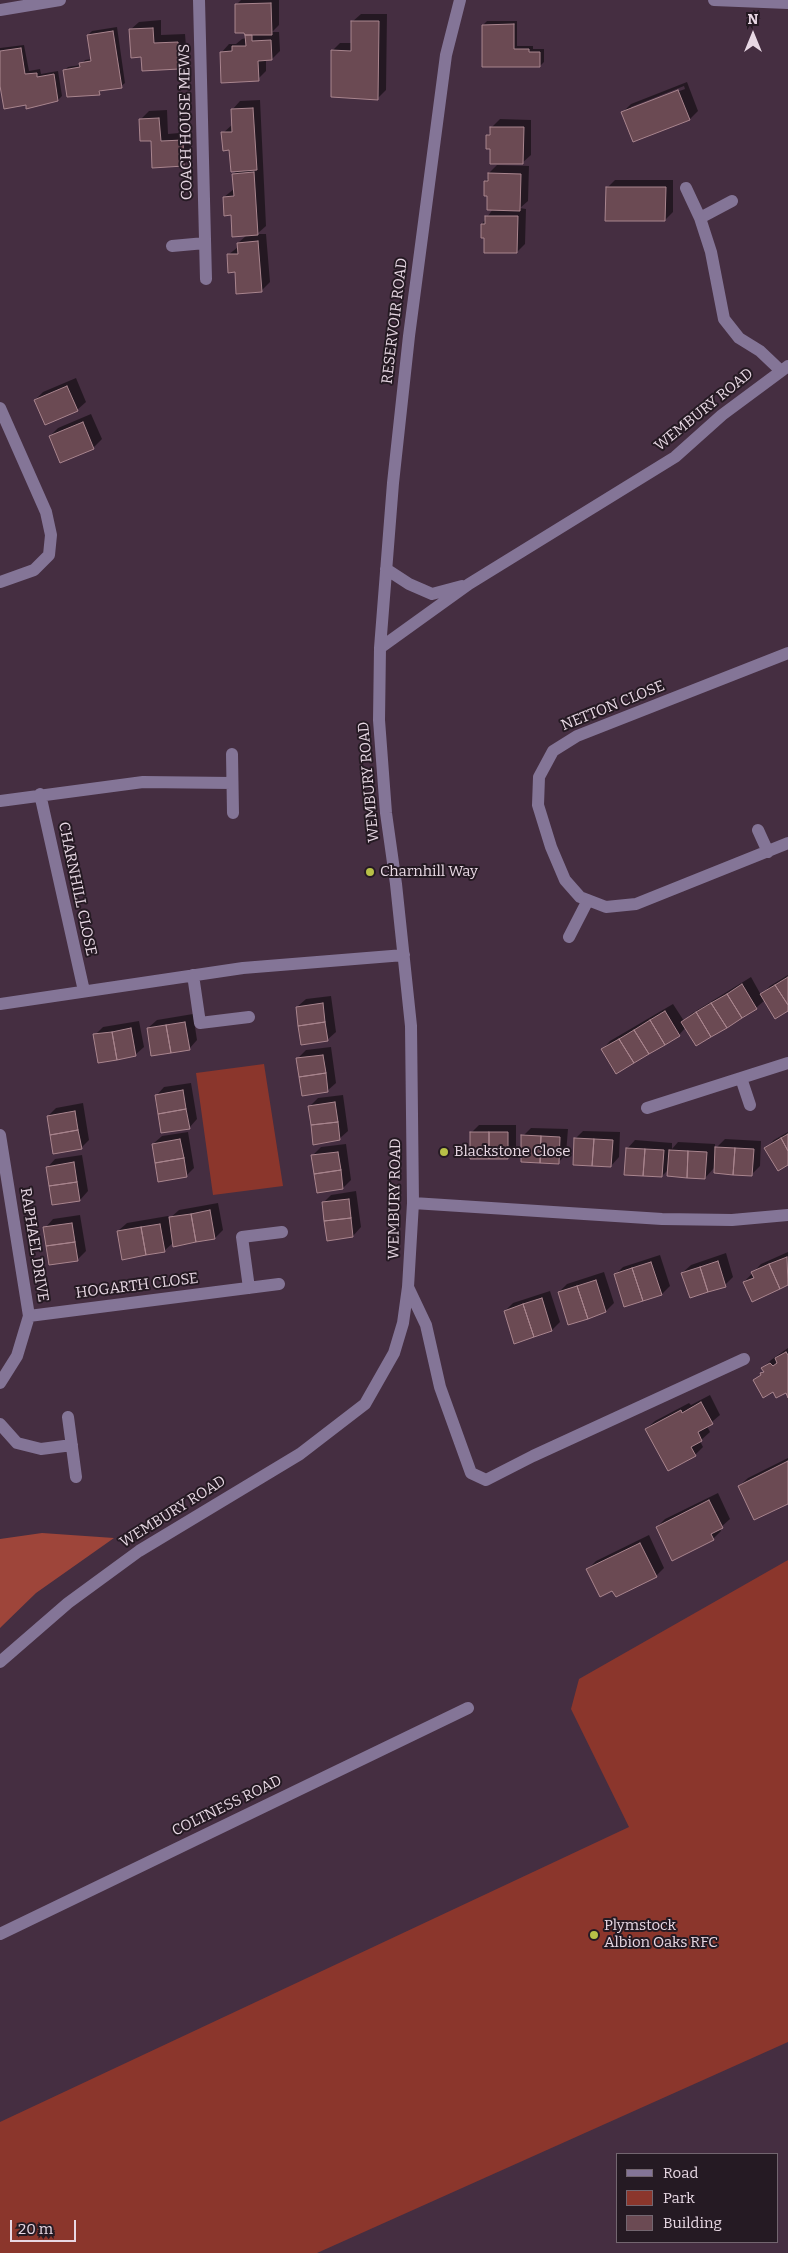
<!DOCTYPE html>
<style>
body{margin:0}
#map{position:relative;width:788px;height:2253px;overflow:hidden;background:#452e41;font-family:Bitter,serif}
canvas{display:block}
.legend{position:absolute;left:616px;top:2153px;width:162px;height:90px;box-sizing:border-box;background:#251a23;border:1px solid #736670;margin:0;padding:6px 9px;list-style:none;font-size:15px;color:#e8d8e4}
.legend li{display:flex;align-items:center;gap:10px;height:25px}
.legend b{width:25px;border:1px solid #736670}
.north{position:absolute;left:728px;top:10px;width:50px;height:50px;-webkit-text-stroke:4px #251a23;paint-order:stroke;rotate:0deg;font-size:14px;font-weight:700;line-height:20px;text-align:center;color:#e8d8e4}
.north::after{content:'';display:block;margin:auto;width:18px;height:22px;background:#e8d8e4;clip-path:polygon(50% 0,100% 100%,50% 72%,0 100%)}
.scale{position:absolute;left:10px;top:2220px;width:66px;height:22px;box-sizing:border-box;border:2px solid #e8d8e4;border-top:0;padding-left:6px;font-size:15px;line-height:18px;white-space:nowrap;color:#e8d8e4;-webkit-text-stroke:4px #251a23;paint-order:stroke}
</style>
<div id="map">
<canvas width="788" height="2253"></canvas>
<ul class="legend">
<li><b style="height:6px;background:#847597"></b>Road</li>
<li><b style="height:14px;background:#8b362c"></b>Park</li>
<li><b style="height:14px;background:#6b4a53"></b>Building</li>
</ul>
<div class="north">N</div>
<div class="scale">20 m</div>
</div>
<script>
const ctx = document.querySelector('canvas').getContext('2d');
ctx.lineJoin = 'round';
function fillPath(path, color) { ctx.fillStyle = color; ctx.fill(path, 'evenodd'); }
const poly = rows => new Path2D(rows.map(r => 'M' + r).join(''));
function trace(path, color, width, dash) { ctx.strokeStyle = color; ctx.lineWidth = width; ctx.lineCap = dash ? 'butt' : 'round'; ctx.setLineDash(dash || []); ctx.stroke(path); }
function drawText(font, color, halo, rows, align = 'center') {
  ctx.font = font + ' Bitter,serif'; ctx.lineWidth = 4; ctx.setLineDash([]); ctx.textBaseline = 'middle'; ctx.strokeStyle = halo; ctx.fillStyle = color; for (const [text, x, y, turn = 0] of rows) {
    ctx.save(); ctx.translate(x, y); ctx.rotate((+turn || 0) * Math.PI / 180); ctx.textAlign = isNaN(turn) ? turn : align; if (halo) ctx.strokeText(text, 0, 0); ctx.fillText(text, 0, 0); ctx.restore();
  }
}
fillPath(poly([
 [264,1064,283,1186,213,1195,196,1073],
 [788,1560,788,2042,317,2253,0,2253,0,2122,629,1827,571,1709,579,1679]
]), '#8b362c');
fillPath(poly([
 [42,1533,114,1538,36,1593,0,1628,0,1539]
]), '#9e453a');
fillPath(poly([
 [241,0,279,0,279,25,272,32,279,32,280,51,272,59,266,59,266,71,258,79,221,53,229,44,236,44,242,39,246,38,236,5],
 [361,14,387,14,386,90,378,98,332,51,340,43,352,43,352,22],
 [161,20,161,35,185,34,187,59,179,68,143,56,130,30,139,22],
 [487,21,517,21,517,46,533,46,533,49,544,49,544,62,540,66,484,66,483,25],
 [117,27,125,83,121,86,103,89,99,93,65,70,68,67,81,65,85,60,92,59,88,35,92,31],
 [24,45,29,71,40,69,41,74,58,71,62,96,58,100,28,107,27,104,0,78,0,48],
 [687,82,698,111,690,119,623,112,631,104],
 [684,86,685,89,631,109,631,107],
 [260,100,266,226,257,234,266,234,270,282,261,291,236,271,228,255,238,247,238,243,247,235,232,214,224,197,234,189,233,174,238,170,223,133,233,124,232,110,240,101],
 [167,110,168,134,190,132,192,157,183,165,152,139,140,120,149,111],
 [500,119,531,120,531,155,522,163,491,148,488,135,492,131,492,127],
 [497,165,529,166,528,201,520,208,526,209,525,244,517,252,486,237,482,224,493,209,485,181,489,178,489,173],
 [615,180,673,180,673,212,665,220,607,188],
 [76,378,86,402,77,410,35,400,43,392],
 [91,414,102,439,93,448,50,436,58,428],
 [788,975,788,1010,765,1000,756,1008,686,1027,679,1035,602,1050,610,1041,673,1004,684,1021,691,1014,751,977,761,995,770,986],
 [331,996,336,1032,327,1040,297,1007,306,999],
 [193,1014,197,1040,189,1049,148,1028,157,1020],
 [139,1021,144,1047,135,1055,95,1035,103,1027],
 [331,1047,336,1083,327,1091,297,1059,306,1050],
 [191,1083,197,1119,189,1128,156,1096,164,1087],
 [343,1095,348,1131,339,1139,309,1107,318,1098],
 [83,1103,89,1140,81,1148,48,1116,56,1108],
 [479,1125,516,1125,516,1150,508,1158,471,1133],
 [531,1128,568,1129,566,1154,558,1163,523,1136],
 [583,1131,620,1132,619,1157,611,1166,575,1139],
 [188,1132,194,1168,186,1176,153,1144,162,1136],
 [788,1132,788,1164,766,1148,774,1140],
 [725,1139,761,1141,760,1166,751,1175,715,1167,705,1178,669,1169,662,1176,627,1149,635,1140,672,1143,672,1149,678,1142,715,1144,715,1149],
 [346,1144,351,1180,343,1188,313,1155,321,1147],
 [82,1155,88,1191,80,1200,47,1168,55,1159],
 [356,1191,361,1227,353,1236,323,1203,331,1195],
 [218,1203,223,1230,215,1238,174,1242,164,1251,118,1231,127,1223,168,1216,169,1219,179,1210],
 [80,1215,86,1251,77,1260,45,1228,53,1219],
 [788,1252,788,1284,752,1300,744,1282,761,1264],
 [726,1253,733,1277,725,1285,682,1273,691,1265],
 [660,1255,670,1286,662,1294,615,1275,623,1267],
 [604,1272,614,1303,606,1311,569,1323,559,1292,567,1284],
 [550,1291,560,1322,552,1330,515,1342,505,1311,513,1303],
 [788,1348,788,1395,786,1391,774,1391,755,1380,765,1371,763,1368,771,1360],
 [710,1395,720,1415,707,1426,710,1432,700,1441,703,1447,695,1455,646,1429,655,1421,689,1403,691,1405],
 [788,1458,788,1503,739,1486,748,1478],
 [718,1493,730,1519,720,1528,721,1531,713,1539,657,1527,665,1519],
 [649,1535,664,1568,656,1576,613,1589,588,1569,596,1561]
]), '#0007');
const building = poly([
 [271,3,272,35,245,35,244,33,235,33,235,4,271,3],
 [351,21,379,21,378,100,331,97,331,50,351,51,351,21],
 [514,24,514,49,529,49,529,52,540,52,540,67,482,67,482,25,514,24],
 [153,28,154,43,178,42,179,69,142,71,141,57,131,58,129,29,153,28],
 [113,31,122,88,99,91,100,95,67,97,63,70,80,67,79,63,91,61,87,35,113,31],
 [245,35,252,35,252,41,271,40,272,60,258,61,259,81,221,83,220,52,232,51,232,46,246,46,245,35],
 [21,48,25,74,37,73,37,77,54,74,58,101,26,109,26,105,4,109,0,86,0,51,21,48],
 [678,90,690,120,633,142,621,112,678,90],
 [253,108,257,170,231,172,229,150,223,151,221,132,232,132,231,109,253,108],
 [159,118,161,141,183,140,184,166,152,168,151,141,140,141,139,119,159,118],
 [490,127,524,127,523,164,490,164,490,149,486,149,486,135,490,135,490,127],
 [254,172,258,235,232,237,231,215,224,216,223,197,234,196,232,174,254,172],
 [488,173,521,174,520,211,487,210,487,196,484,196,484,181,488,181,488,173],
 [606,187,666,187,665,221,605,221,606,187],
 [485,216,518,216,517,253,484,253,484,238,481,238,481,224,485,224,485,216],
 [258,241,262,292,236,294,235,272,228,273,227,254,238,254,237,243,258,241],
 [67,386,78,411,45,425,34,400,67,386],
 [83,422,94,449,60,463,49,436,83,422],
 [788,977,788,1005,775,985,788,977],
 [742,984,757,1009,742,1018,727,994,742,984],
 [775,985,788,1005,788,1011,775,1019,760,994,775,985],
 [727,994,742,1018,727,1028,711,1003,727,994],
 [323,1003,325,1022,298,1026,296,1007,323,1003],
 [711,1003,727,1028,711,1037,696,1012,711,1003],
 [665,1011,680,1036,665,1045,650,1020,665,1011],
 [696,1012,711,1037,696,1046,681,1022,696,1012],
 [650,1020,665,1045,649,1054,634,1030,650,1020],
 [185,1022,190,1050,171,1053,166,1025,185,1022],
 [325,1022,328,1041,301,1045,298,1026,325,1022],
 [166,1025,171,1053,151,1056,147,1028,166,1025],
 [131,1028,136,1056,117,1060,112,1032,131,1028],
 [634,1030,649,1054,634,1063,619,1039,634,1030],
 [112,1032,117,1060,98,1063,93,1034,112,1032],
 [619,1039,634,1063,616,1074,601,1049,619,1039],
 [323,1055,326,1073,299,1077,296,1058,323,1055],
 [326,1073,328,1092,302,1096,299,1077,326,1073],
 [183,1090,186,1109,158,1114,155,1095,183,1090],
 [335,1102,338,1122,311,1125,308,1106,335,1102],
 [186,1109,190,1129,161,1133,158,1114,186,1109],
 [75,1111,78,1130,50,1135,47,1116,75,1111],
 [338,1122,340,1140,313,1145,311,1125,338,1122],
 [78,1130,82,1149,53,1154,50,1135,78,1130],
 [470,1132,489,1132,489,1159,470,1159,470,1132],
 [489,1132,508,1132,508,1159,489,1159,489,1132],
 [788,1134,788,1151,781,1138,788,1134],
 [521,1135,541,1136,540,1163,521,1162,521,1135],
 [541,1136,560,1137,559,1164,540,1163,541,1136],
 [574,1138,594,1139,592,1166,573,1165,574,1138],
 [781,1138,788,1151,788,1165,778,1171,764,1148,781,1138],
 [180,1139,184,1158,155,1163,152,1144,180,1139],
 [594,1139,613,1140,611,1167,592,1166,594,1139],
 [715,1147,735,1148,733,1175,714,1173,715,1147],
 [626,1148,645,1149,643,1176,624,1175,626,1148],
 [735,1148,754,1149,752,1176,733,1175,735,1148],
 [645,1149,664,1150,662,1177,643,1176,645,1149],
 [669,1150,688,1151,687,1178,667,1176,669,1150],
 [688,1151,707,1152,705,1179,687,1178,688,1151],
 [338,1152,341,1170,314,1174,311,1155,338,1152],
 [184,1158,187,1177,158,1182,155,1163,184,1158],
 [74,1162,77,1182,49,1186,46,1167,74,1162],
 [341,1170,343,1189,317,1193,314,1174,341,1170],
 [77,1182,80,1201,52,1205,49,1186,77,1182],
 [349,1199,351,1218,324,1221,322,1202,349,1199],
 [210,1210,215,1239,196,1242,191,1214,210,1210],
 [191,1214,196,1242,173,1247,169,1217,191,1214],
 [351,1218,353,1237,327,1241,324,1221,351,1218],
 [72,1223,75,1242,46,1246,43,1227,72,1223],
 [160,1224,165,1252,146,1255,141,1227,160,1224],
 [141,1227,146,1255,122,1260,117,1231,141,1227],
 [75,1242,78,1261,49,1265,46,1246,75,1242],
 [787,1257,788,1285,780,1289,769,1264,787,1257],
 [718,1261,726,1287,708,1292,700,1267,718,1261],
 [651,1262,662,1295,643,1301,632,1268,651,1262],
 [769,1264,780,1289,752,1302,743,1282,754,1278,751,1272,769,1264],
 [700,1267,708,1292,690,1298,681,1273,700,1267],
 [632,1268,643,1301,624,1307,614,1274,632,1268],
 [596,1280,606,1312,588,1319,577,1286,596,1280],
 [577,1286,588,1319,568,1325,558,1292,577,1286],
 [542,1298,552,1331,534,1337,523,1304,542,1298],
 [523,1304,534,1337,514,1344,504,1311,523,1304],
 [786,1352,788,1355,788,1398,786,1393,776,1398,773,1392,763,1398,753,1380,761,1375,760,1373,764,1372,761,1368,770,1363,773,1366,777,1363,775,1358,786,1352],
 [701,1402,713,1424,698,1432,702,1441,691,1447,696,1456,668,1471,645,1429,681,1410,682,1413,701,1402],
 [788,1461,788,1504,754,1520,738,1486,788,1461],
 [709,1500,723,1528,711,1534,714,1540,672,1561,656,1527,709,1500],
 [640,1543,657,1577,616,1597,612,1591,600,1597,586,1569,640,1543]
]);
fillPath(building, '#6b4a53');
trace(building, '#a9858e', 1);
trace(poly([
 [199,0,206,279],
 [714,0,788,3],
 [0,10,60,0],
 [686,188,700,218,711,252,724,319,739,338,760,351,780,370],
 [700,218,732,201],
 [172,246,205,243],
 [0,408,46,512,51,535,49,555,34,570,0,582],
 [386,569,409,584,432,594,462,586],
 [380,648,469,584,675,457,722,415,788,366],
 [788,653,577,736,553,751,539,777,538,805,551,847,565,880,580,897,606,907,636,904,788,843],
 [232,754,233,813],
 [40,794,84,991],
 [0,801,143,782,232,783],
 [758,830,768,852],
 [569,937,588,900],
 [193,975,200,1023,249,1017],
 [0,1004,243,968,404,955],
 [741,1078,750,1105],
 [647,1108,788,1063],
 [0,1135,29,1316,17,1356,0,1383],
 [413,1203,662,1219,732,1220,788,1215],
 [408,1287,426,1325,440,1387,471,1473,486,1480,533,1456,744,1359],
 [249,1288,242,1237,282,1232],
 [29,1316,279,1284],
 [68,1417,76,1477],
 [0,1424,17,1443,41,1449,72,1445],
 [0,1662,68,1603,139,1551,300,1454,365,1404,394,1353,403,1323,408,1287,413,1203,411,1026,396,884,386,813,379,720,380,648,393,483,409,336,446,55,460,0],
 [0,1934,468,1708]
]), '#847597', 12);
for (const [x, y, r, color] of [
 [370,872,5,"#b8c147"],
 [444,1152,5,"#b8c147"],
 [594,1935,5,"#b8c147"]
]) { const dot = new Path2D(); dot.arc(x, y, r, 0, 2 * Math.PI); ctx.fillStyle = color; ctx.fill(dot); trace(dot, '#251a23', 2); }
drawText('15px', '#e8d8e4', '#251a23', [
 ["COACH HOUSE MEWS",186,122,-91],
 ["RESERVOIR ROAD",395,321,-83],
 ["WEMBURY ROAD",704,410,-39],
 ["NETTON CLOSE",613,706,-22],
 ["WEMBURY ROAD",369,782,-95],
 ["CHARNHILL CLOSE",77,889,78],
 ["WEMBURY ROAD",395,1199,-89],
 ["RAPHAEL DRIVE",34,1245,81],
 ["HOGARTH CLOSE",137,1286,-7],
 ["WEMBURY ROAD",173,1512,-32],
 ["COLTNESS ROAD",227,1806,-26]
]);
drawText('15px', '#e8d8e4', '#251a23', [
 ["Charnhill Way",380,872],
 ["Blackstone Close",454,1152],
 ["Plymstock",604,1926],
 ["Albion Oaks RFC",604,1943]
], 'left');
</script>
